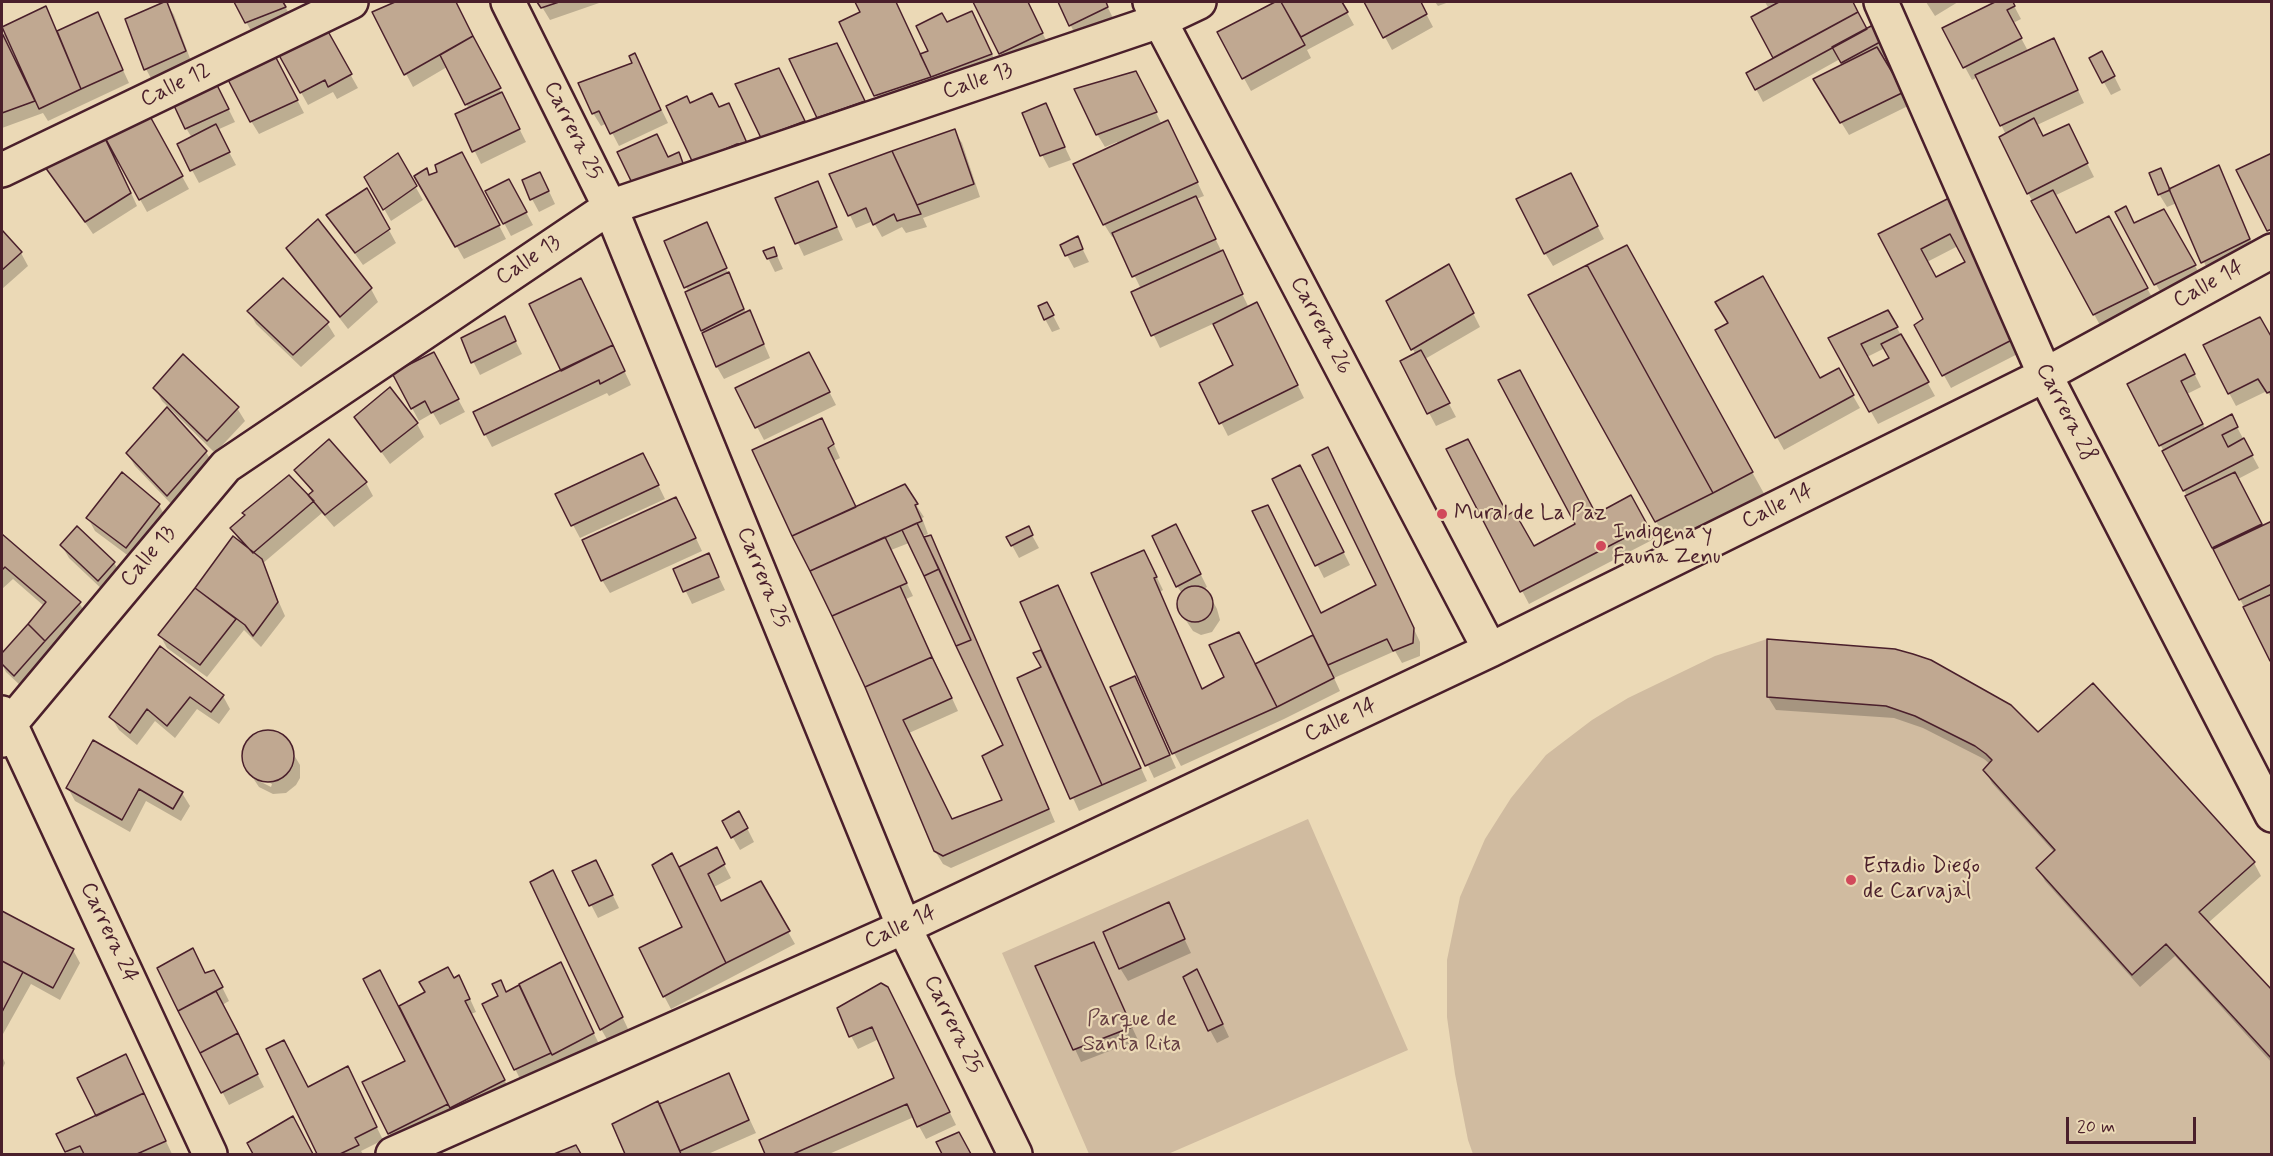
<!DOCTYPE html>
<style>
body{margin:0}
#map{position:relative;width:2273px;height:1156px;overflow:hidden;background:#ebd9b6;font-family:Mynerve,sans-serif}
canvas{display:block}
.frame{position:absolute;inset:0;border:3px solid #4a1f2b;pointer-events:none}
.scale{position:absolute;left:2066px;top:1117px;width:130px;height:27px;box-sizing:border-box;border:3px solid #4a1f2b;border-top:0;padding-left:8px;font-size:18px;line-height:21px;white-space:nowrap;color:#4a1f2b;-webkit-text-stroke:4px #ebd9b6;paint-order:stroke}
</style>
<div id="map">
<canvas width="2273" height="1156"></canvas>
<div class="frame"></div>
<div class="scale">20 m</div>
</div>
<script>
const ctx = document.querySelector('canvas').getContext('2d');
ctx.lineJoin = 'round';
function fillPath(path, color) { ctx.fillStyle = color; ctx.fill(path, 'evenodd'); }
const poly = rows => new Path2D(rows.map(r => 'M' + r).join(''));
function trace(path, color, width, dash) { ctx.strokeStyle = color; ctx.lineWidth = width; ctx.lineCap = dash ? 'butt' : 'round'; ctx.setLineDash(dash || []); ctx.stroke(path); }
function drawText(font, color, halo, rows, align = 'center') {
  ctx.font = font + ' Mynerve,sans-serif'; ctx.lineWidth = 4.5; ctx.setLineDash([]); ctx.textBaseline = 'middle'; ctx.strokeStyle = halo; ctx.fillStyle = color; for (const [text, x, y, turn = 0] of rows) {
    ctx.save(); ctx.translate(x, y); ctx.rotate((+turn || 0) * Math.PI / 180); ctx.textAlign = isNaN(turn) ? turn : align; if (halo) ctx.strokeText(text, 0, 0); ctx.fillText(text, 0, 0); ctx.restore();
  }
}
fillPath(poly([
 [1767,639,1895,650,1913,654,1931,660,2011,705,2038,732,2093,683,2255,862,2199,912,2271,990,2271,1154,1473,1154,1468,1140,1455,1074,1447,1017,1447,960,1460,897,1485,839,1511,798,1546,755,1592,720,1628,698,1715,656],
 [1308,819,1408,1050,1168,1154,1089,1154,1002,953]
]), '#d0bba0');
fillPath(poly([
 [166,2,174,15,192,64,153,82,146,69],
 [235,2,283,2,292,20,254,36],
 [398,2,455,2,526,142,481,164,457,115,469,109,447,67,413,87,374,13],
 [536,2,602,2,550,20,539,2],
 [856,2,896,2,921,56,930,52,946,24,979,26,998,67,883,108,841,22,861,13],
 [975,2,1027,2,1049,46,1007,66],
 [1059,2,1105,2,1114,20,1077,38],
 [1278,2,1280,3,1341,2,1354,25,1307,50,1311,58,1251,91,1219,33],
 [1366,2,1420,2,1433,27,1392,50],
 [1435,2,1449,2,1438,6],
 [1765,2,1852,2,1867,30,1873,27,1888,54,1881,58,1910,105,1849,135,1815,80,1844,65,1840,59,1763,102,1748,74,1775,59,1753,18,1769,9],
 [1926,2,1958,2,1935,16],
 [1999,2,2012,2,2021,19,2013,23,2028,51,2060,52,2084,103,2037,125,2043,138,2075,139,2094,177,2054,196,2076,235,2116,231,2154,301,2101,327,2028,193,2006,135,1978,77,1972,80,1944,29],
 [46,8,58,33,97,14,129,83,48,121,43,113,2,128,2,35,5,34,2,28],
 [324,28,358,88,337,99,333,92,308,105,277,49],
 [635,55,668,123,619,146,607,123,601,126,593,113,634,64],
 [843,58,871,114,826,130,818,117],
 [2091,59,2109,66,2121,90,2111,95],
 [279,65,304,113,259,134,251,121],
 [785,83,811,134,769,150,762,137],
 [1143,85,1162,125,1175,135,1204,196,1196,199,1249,308,1264,317,1304,398,1228,436,1201,383,1235,366,1215,323,1160,348,1133,293,1141,289,1115,236,1112,237,1104,224,1075,164,1118,145,1117,142,1105,147,1097,134],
 [220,92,235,122,217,130,236,165,199,183,192,170,192,138,186,128],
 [690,105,719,109,729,105,753,156,702,175],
 [1045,105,1071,160,1049,168,1042,155],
 [146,111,189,189,147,212,120,163,118,164,137,206,93,234,48,168],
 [954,131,962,143,980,197,923,218,927,227,906,233,902,227,882,237,873,221,856,228,831,175],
 [398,156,423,200,391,221,366,177],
 [469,167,506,239,464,259,416,176,427,170,430,176],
 [2218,167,2256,252,2210,275,2177,203,2167,207,2159,194,2160,170,2171,190],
 [817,183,843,240,804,256,777,199],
 [547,187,555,204,539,212,532,199],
 [1577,187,1604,239,1553,266,1545,253],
 [367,190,396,243,363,265,328,216],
 [1964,192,2043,341,1951,388,1916,325,1925,320,1880,235],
 [1958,246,1967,263,1936,279,1927,262],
 [516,194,533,225,511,236,504,223],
 [2163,210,2202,278,2163,297,2117,213,2134,224],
 [318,221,371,289,378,302,348,329,295,261,288,248],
 [706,224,746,313,749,312,756,325,770,358,724,379,717,367,687,293,689,293,666,242],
 [2,232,21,253,28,266,2,289],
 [1077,238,1089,262,1074,268,1062,246],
 [774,249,783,269,775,272,765,252],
 [1642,273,1767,499,1671,548,1530,296],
 [1456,279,1480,327,1425,359,1456,417,1436,426,1402,362,1416,355,1388,302],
 [581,280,631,385,609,396,607,393,492,447,485,434,563,372],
 [1047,304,1060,329,1052,332,1045,319],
 [249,311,327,323,335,336,301,367,256,324],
 [1888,312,1935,396,1878,424,1830,339],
 [1885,348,1891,359,1873,368,1867,357],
 [504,318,522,354,480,375,462,339],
 [1717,331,1819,380,1838,370,1860,408,1784,450],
 [2272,340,2272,399,2267,391,2236,406,2229,393],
 [440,366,465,412,440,425,433,413,419,421,412,408],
 [816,366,836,405,764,440,737,389],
 [2192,369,2201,387,2187,394,2206,430,2231,416,2259,468,2238,479,2262,527,2272,522,2272,661,2129,384],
 [155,388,237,408,245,421,215,453,162,401],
 [356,417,417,424,424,437,390,464],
 [829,433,840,458,834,461,856,508,916,505,924,517,922,518,928,534,920,537,921,539,930,537,937,550,1055,822,951,868,943,864,935,851,850,652,754,451],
 [909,543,1005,746,1004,801,952,821,909,733,958,711,906,599,913,596,891,550],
 [328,441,366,483,373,496,334,527,322,513,262,564,285,616,261,647,244,630,207,677,167,648,160,635,233,538,241,544,232,528,246,516,244,514,308,497,313,493,296,470],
 [1448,450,1533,548,1630,497,1654,539,1529,604],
 [206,452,214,465,175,508,135,466,127,453],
 [1335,462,1420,642,1420,656,1402,663,1395,651,1334,678,1340,691,1284,719,1181,766,1174,753,1144,551,1163,590,1160,592,1203,691,1315,636,1321,615,1378,586],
 [650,468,665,499,580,538,573,525],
 [1274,480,1307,480,1350,565,1324,578],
 [159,505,166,518,134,560,95,531,88,518],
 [683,511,702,551,610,593,602,580],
 [1028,528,1039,548,1019,558,1008,538],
 [2,535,79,603,87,615,22,687,6,672,2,664,2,655,44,606,13,579,2,589],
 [1183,539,1207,587,1202,590,1210,596,1217,609,1220,620,1212,632,1201,635,1193,631,1181,613,1178,605,1183,595,1177,586],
 [62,546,114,563,122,575,106,593,69,558],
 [708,555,725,590,692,604,675,569],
 [1064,599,1147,781,1079,811,1019,679,1043,668,1035,654,1043,651],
 [1769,641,2038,734,2254,863,2261,876,2208,923,2272,992,2272,1063,2175,956,2140,987,2045,881,2038,868,2055,853,1992,783,1985,770,1990,764,1984,759,1923,728,1894,718,1776,710,1768,697],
 [160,648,223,696,230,709,219,724,197,709,175,738,155,721,137,745,119,730,111,717],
 [1111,688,1141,691,1176,768,1154,778],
 [263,733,276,733,283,737,300,765,300,778,296,785,286,793,273,794,259,787,253,778,271,787,272,784,251,773,245,762,244,753,247,745,252,738],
 [94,742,182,793,190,806,181,821,146,801,130,832,75,801,68,788],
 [724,822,746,826,754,842,740,850],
 [716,849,731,878,714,887,721,902,760,883,795,944,671,1009,664,996,684,927,679,869],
 [574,872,603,875,619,908,598,918],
 [560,885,629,1031,608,1041,601,1029],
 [1168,904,1191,953,1128,981,1120,968],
 [2,912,73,950,80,963,60,1000,31,984,3,1034,2,1033],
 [1093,944,1138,1040,1081,1062,1037,967],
 [560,964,600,1046,522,1083,484,1005,500,997,500,982,507,993],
 [159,969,206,975,221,985,229,1001,222,1005,264,1087,229,1105],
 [453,979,466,990,476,1012,471,1014,511,1093,397,1146,389,1133,407,1061,399,1008],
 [1204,984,1229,1037,1217,1043,1210,1030],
 [895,1001,956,1125,926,1139,914,1117,829,1154,767,1154,761,1141,896,1079,879,1039,858,1049,851,1036],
 [268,1050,308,1088,354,1081,383,1140,361,1151,363,1154,318,1154],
 [2,1056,5,1063,2,1070],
 [126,1056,172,1154,68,1154,58,1135,98,1117],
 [729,1075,756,1133,708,1154,627,1154,614,1124],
 [300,1131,312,1154,255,1154,249,1143]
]), '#0003');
const building = poly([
 [164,2,167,2,186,51,144,70,125,19,164,2],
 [234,2,283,2,286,7,245,23,234,2],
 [395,2,456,2,473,36,404,75,372,12,395,2],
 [537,2,559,2,541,8,537,2],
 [855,2,896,2,931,77,874,96,839,22,860,12,855,2],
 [973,2,1028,2,1043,33,999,54,973,2],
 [1058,2,1106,2,1108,7,1069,26,1058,2],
 [1275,2,1281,2,1305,45,1242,79,1217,32,1275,2],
 [1281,2,1342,2,1348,12,1301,37,1281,2],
 [1364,2,1421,2,1427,14,1383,38,1364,2],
 [1779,2,1853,2,1858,12,1773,58,1751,17,1779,2],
 [1995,2,2013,2,2015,6,2007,10,2022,38,1963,68,1942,28,1995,2],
 [46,6,81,89,39,109,2,27,46,6],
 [972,11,992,54,931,77,920,54,928,51,916,26,942,13,947,22,972,11],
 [98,12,123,70,81,89,57,31,98,12],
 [1858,12,1867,29,1755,90,1746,73,1858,12],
 [1873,25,1882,41,1841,63,1832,47,1873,25],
 [325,26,352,74,328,87,325,80,300,93,275,48,325,26],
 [2,33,35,101,2,113,2,33],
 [473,36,501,88,465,105,440,55,473,36],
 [2054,38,2078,90,2000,126,1975,75,2054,38],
 [837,43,865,101,817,118,789,59,837,43],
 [1877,47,1904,92,1840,123,1813,79,1877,47],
 [272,50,298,100,250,122,224,72,272,50],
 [2102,51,2115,76,2102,83,2089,58,2102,51],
 [635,53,661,110,610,134,599,111,592,114,578,83,632,63,629,56,635,53],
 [779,68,805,121,761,138,735,84,779,68],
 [1136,71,1157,112,1096,135,1074,89,1136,71],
 [213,77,229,109,185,129,170,97,213,77],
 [502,92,520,129,472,152,455,114,502,92],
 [712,93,719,107,729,103,747,143,737,144,693,163,666,106,687,96,690,103,712,93],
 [1046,103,1065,147,1040,156,1022,113,1046,103],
 [146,109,183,176,139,200,102,132,146,109],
 [2034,118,2043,136,2069,124,2088,163,2027,194,1999,137,2034,118],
 [1168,120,1198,182,1103,225,1073,164,1168,120],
 [216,124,230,152,190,171,177,144,216,124],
 [955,129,974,184,917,205,892,151,955,129],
 [102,132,131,193,85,222,45,167,102,132],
 [657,134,668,157,679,152,684,166,634,187,617,152,657,134],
 [892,151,921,214,897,221,894,214,873,225,866,208,848,216,829,174,892,151],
 [462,152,500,225,455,247,414,176,427,168,429,175,437,172,435,165,462,152],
 [398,153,417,186,383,210,364,177,398,153],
 [2272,153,2272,229,2267,231,2236,170,2272,153],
 [2219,165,2250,239,2201,263,2169,189,2219,165],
 [2161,168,2170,190,2158,195,2149,173,2161,168],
 [540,172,549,191,530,200,522,180,540,172],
 [1571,173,1598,226,1544,254,1516,199,1571,173],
 [509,179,527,212,503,224,485,191,509,179],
 [818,181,837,227,795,244,775,198,818,181],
 [367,188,390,229,355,253,326,215,367,188],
 [1965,190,2037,327,1942,376,1914,325,1923,319,1878,234,1965,190],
 [1950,234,1965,262,1936,277,1921,249,1950,234],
 [2053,190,2076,233,2109,216,2148,288,2093,315,2031,201,2053,190],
 [1196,196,1216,239,1132,277,1112,233,1196,196],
 [2126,206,2134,223,2164,209,2196,265,2154,285,2115,212,2126,206],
 [318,219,372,288,340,317,286,248,318,219],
 [707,222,727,268,684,288,664,241,707,222],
 [2,230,22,252,2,270,2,230],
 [1078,236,1083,249,1065,256,1060,245,1078,236],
 [1627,245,1753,472,1713,493,1587,265,1627,245],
 [774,247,777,256,767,259,763,251,774,247],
 [1223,250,1243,294,1151,336,1131,292,1223,250],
 [1449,264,1474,313,1411,350,1386,301,1449,264],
 [1587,265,1713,493,1655,522,1528,295,1587,265],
 [729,272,744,309,701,331,685,292,729,272],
 [1763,276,1820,378,1839,368,1854,395,1775,438,1715,330,1728,323,1715,302,1763,276],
 [283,278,329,322,293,355,247,311,283,278],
 [581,278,613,345,561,371,529,304,581,278],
 [1047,302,1054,315,1044,320,1038,306,1047,302],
 [1257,302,1298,385,1219,424,1199,383,1233,365,1213,324,1257,302],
 [750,310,764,344,716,367,702,333,750,310],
 [1888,310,1898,327,1861,344,1873,366,1889,358,1881,344,1901,334,1929,382,1869,412,1828,338,1888,310],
 [505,316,516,341,471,363,461,338,505,316],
 [2260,317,2272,338,2272,391,2267,393,2258,379,2228,394,2203,345,2260,317],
 [613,345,625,371,600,384,599,380,484,435,473,412,613,345],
 [1421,350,1450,403,1427,414,1400,361,1421,350],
 [434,352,459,399,431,413,425,401,411,409,392,373,434,352],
 [809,352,830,392,755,428,735,388,809,352],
 [183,354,239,407,207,441,153,388,183,354],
 [2185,354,2195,374,2181,381,2203,424,2159,446,2127,384,2185,354],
 [1520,370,1596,514,1631,495,1648,526,1520,592,1446,449,1468,439,1508,515,1514,511,1534,546,1575,524,1498,380,1520,370],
 [390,387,418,423,381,452,354,417,390,387],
 [167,407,207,451,167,496,126,453,167,407],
 [2232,414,2238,427,2222,435,2228,447,2244,438,2253,455,2183,491,2162,451,2232,414],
 [822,418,834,444,828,448,856,507,792,536,752,450,822,418],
 [329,439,367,482,325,515,308,495,313,491,294,470,329,439],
 [1328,447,1414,628,1413,643,1393,651,1387,639,1328,665,1252,511,1268,505,1321,613,1376,585,1312,455,1328,447],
 [643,453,659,485,571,526,555,494,643,453],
 [1300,465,1344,552,1315,566,1272,479,1300,465],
 [122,472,160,504,126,548,86,518,122,472],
 [2235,472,2262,524,2212,548,2185,496,2235,472],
 [289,475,314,501,253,553,230,528,245,515,242,513,289,475],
 [905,484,918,504,915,505,922,521,810,571,792,536,905,484],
 [676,497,696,538,601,581,582,540,676,497],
 [2272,521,2272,584,2239,600,2213,549,2272,521],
 [917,523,939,569,924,576,902,530,917,523],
 [1176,524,1201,574,1176,587,1152,536,1176,524],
 [77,526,115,562,98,581,60,545,77,526],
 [1029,526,1033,535,1011,546,1006,537,1029,526],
 [2,534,81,602,45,641,28,624,46,602,5,567,2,570,2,534],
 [931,535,1049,809,943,856,934,851,865,687,932,657,952,698,903,720,952,819,1002,800,982,756,1003,745,956,646,971,640,924,537,931,535],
 [233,536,262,559,278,602,253,636,245,625,195,588,233,536],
 [885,537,907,583,832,616,810,571,885,537],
 [1144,550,1157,577,1154,578,1202,689,1224,677,1209,645,1239,632,1277,707,1172,754,1091,573,1144,550],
 [709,553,719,577,683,592,673,569,709,553],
 [939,569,971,640,956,646,924,576,939,569],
 [1058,585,1141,768,1102,785,1020,602,1058,585],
 '1177 604a18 18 0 1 1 36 0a18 18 0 1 1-36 0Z',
 [900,586,932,657,865,687,832,616,900,586],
 [195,588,236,619,200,665,158,635,195,588],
 [2272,594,2272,661,2270,661,2243,607,2272,594],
 [28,624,45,641,14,676,2,664,2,653,28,624],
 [1313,635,1334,678,1277,707,1255,664,1313,635],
 [1767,639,1895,649,1913,654,1931,660,2011,705,2038,732,2093,683,2255,862,2199,912,2272,990,2272,1059,2166,944,2132,975,2036,868,2055,850,1983,770,1992,760,1986,754,1975,746,1915,716,1886,706,1767,697,1767,639],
 [160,646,224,695,211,712,190,697,167,726,147,709,130,733,109,717,160,646],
 [1041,650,1102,785,1070,799,1017,678,1041,667,1033,653,1041,650],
 [1135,676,1170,755,1145,766,1110,687,1135,676],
 '242 756a26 26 0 1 1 52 0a26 26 0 1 1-52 0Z',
 [93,740,183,792,173,809,139,789,122,820,66,788,93,740],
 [739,811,748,828,731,838,722,821,739,811],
 [717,847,725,864,708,874,721,901,761,881,790,931,726,963,679,867,717,847],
 [672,853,726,963,663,997,639,948,682,927,652,865,672,853],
 [596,860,613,895,589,906,572,871,596,860],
 [553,870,623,1017,600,1030,530,882,553,870],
 [1169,902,1185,939,1119,969,1103,932,1169,902],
 [2,911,74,949,53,988,2,961,2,911],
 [1094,942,1132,1027,1073,1050,1035,966,1094,942],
 [193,948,205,973,214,970,223,987,178,1011,157,968,193,948],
 [2,961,23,972,2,1012,2,961],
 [561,962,594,1033,552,1055,519,984,561,962],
 [448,967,454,978,459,975,470,999,465,1001,505,1080,450,1108,399,1006,425,992,419,982,448,967],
 [1197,969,1223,1024,1208,1031,1183,977,1197,969],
 [380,970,448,1104,388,1134,362,1082,405,1061,363,979,380,970],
 [501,980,506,992,519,985,551,1053,514,1070,482,1004,498,996,492,984,501,980],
 [881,983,888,987,950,1112,917,1127,907,1104,793,1154,765,1154,759,1140,894,1078,872,1027,849,1037,837,1008,881,983],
 [216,991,238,1033,200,1053,178,1011,216,991],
 [238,1033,258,1074,221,1093,200,1053,238,1033],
 [284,1040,308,1087,348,1066,377,1127,355,1138,359,1145,340,1154,317,1154,266,1049,284,1040],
 [126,1054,144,1093,96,1116,77,1078,126,1054],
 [729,1073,749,1120,680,1151,659,1104,729,1073],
 [144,1093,166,1141,137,1154,84,1154,80,1146,65,1152,56,1134,144,1093],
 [658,1101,681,1154,625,1154,612,1124,658,1101],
 [293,1116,313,1154,253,1154,247,1143,293,1116],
 [959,1132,971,1154,942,1154,936,1142,959,1132],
 [576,1145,581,1154,554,1154,576,1145]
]);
fillPath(building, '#c0a891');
trace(building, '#4a1f2b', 1.5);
const minor = poly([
 [508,2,610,207,904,927,1015,1154],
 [1150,2,1490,650],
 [1881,2,2045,375,2272,815],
 [2,170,351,2],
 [2,713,10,724,210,1154],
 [2,740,10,724,226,466,610,207,1159,21,1199,2],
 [393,1154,904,927,1490,650,2045,375,2272,251]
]);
trace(minor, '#4a1f2b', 38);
trace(minor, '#ebd9b6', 33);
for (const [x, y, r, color] of [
 [1442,514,6,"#d1495b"],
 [1601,546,6,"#d1495b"],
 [1851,880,6,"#d1495b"]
]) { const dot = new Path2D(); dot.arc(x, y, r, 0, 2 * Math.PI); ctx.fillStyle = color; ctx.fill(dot); trace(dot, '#ebd9b6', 2); }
drawText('22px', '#4a1f2b', '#ebd9b6', [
 ["Calle 13",978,82,-19],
 ["Calle 12",176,86,-26],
 ["Carrera 25",572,131,64],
 ["Calle 13",529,261,-34],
 ["Calle 14",2209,285,-29],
 ["Carrera 26",1320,326,62],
 ["Carrera 28",2065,413,63],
 ["Calle 14",1778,507,-26],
 ["Calle 13",149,557,-50],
 ["Carrera 25",762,578,68],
 ["Calle 14",1341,721,-25],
 ["Calle 14",901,928,-25],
 ["Carrera 24",108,933,65],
 ["Carrera 25",952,1025,64]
]);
drawText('22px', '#4a1f2b', '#ebd9b6', [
 ["Mural de La Paz",1454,514],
 ["Indigena y",1613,533],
 ["Fauna Zenu",1613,558],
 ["Estadio Diego",1863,867],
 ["de Carvajal",1863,892]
], 'left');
drawText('22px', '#653e42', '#ebd9b6', [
 ["Parque de",1132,1020],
 ["Santa Rita",1132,1045]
]);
</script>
